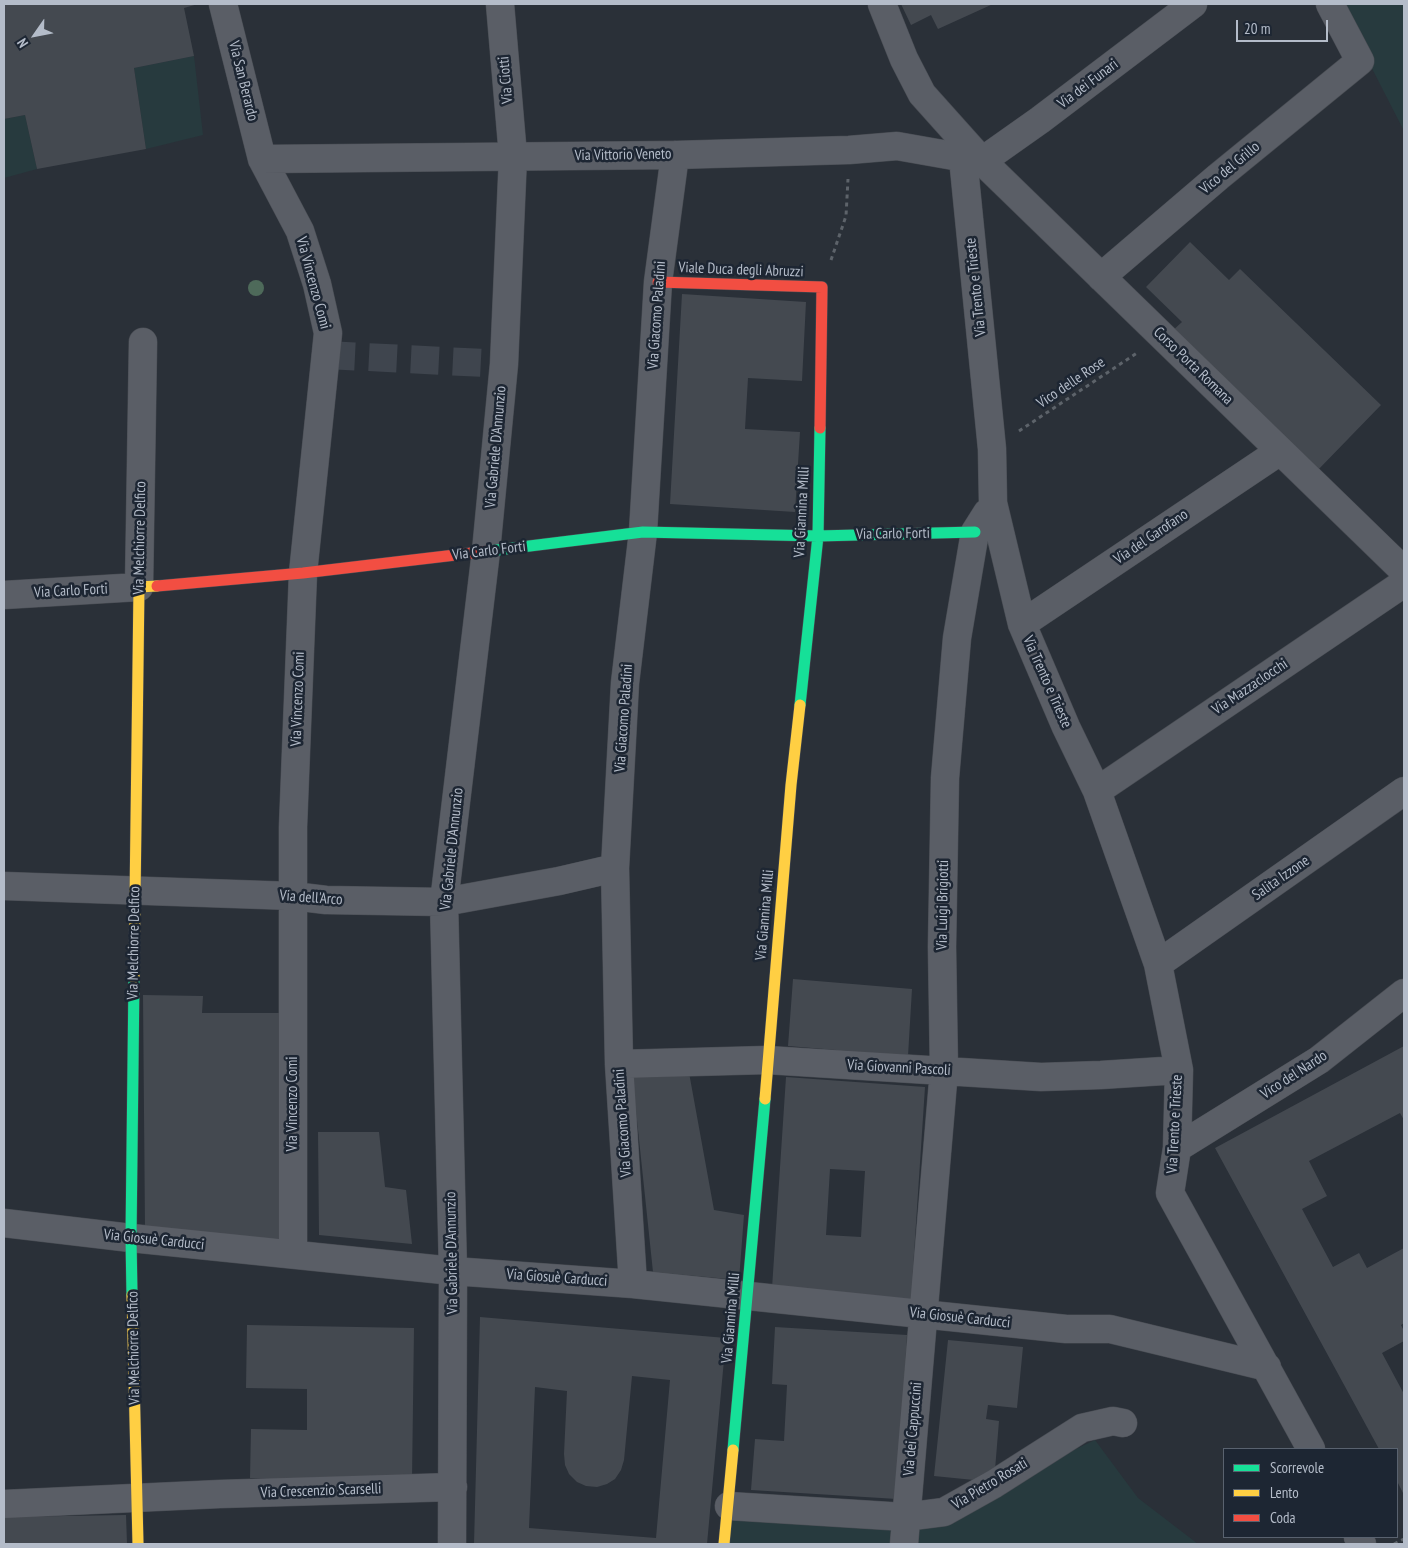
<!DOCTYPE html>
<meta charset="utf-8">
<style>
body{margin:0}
#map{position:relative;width:1408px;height:1548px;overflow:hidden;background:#2a3038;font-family:"PT Sans Narrow",sans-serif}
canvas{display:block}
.frame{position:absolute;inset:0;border:5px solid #b4bcc9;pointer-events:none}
.legend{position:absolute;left:1223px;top:1448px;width:175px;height:90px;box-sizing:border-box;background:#1d2633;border:1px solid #59626f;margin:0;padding:6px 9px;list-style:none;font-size:15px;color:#b4bcc9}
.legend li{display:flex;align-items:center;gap:10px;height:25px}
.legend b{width:25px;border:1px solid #59626f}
.north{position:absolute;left:10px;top:10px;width:50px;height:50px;-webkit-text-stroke:4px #1d2633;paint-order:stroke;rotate:237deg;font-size:14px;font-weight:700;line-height:20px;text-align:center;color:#b4bcc9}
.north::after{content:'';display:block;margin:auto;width:18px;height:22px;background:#b4bcc9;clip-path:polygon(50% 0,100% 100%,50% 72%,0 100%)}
.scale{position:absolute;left:1236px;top:20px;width:92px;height:22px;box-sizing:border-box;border:2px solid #b4bcc9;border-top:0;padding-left:6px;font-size:15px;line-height:18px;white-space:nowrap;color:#b4bcc9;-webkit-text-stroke:4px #1d2633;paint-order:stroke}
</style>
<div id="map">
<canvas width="1408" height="1548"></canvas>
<div class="frame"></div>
<ul class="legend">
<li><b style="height:6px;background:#16e098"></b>Scorrevole</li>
<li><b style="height:6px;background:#ffcf43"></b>Lento</li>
<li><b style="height:6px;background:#f24e42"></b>Coda</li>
</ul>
<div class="north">N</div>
<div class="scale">20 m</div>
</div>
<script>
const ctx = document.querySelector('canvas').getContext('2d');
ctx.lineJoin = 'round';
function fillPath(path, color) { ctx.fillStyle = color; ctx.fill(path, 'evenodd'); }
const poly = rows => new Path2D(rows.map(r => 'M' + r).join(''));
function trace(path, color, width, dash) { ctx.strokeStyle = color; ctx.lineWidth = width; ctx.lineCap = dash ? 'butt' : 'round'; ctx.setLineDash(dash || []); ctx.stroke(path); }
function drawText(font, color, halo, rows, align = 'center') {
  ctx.font = font + ' "PT Sans Narrow",sans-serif'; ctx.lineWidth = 5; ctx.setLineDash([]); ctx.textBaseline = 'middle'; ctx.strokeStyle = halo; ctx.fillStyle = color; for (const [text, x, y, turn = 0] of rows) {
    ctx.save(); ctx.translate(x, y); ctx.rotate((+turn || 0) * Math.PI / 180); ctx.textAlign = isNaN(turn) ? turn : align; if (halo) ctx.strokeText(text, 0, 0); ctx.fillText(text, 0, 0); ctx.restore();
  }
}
fillPath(poly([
 [1339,4,1404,4,1404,131],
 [194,56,203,135,146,149,134,68],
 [25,115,37,169,4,178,4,119],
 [1095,1440,1138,1498,1198,1544,724,1544,729,1506,944,1512]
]), '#273a3e');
fillPath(poly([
 [4,4,198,4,184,8,194,56,134,68,146,149,37,169,25,115,4,119],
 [901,4,993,4,938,29,931,15,911,25],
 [1190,242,1229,280,1240,269,1381,405,1316,472,1171,332,1182,322,1146,287],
 [682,294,806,302,802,381,748,378,745,429,800,432,795,512,670,504],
 [793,979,912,989,908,1056,788,1046],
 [143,995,203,996,202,1013,280,1013,279,1239,145,1229],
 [1404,1046,1404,1120,1400,1113,1309,1161,1327,1196,1302,1209,1333,1267,1359,1253,1367,1268,1404,1248,1404,1323,1401,1325,1404,1331,1404,1341,1382,1353,1404,1394,1404,1495,1397,1481,1397,1449,1379,1449,1215,1148],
 [688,1067,714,1210,744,1215,739,1280,653,1272,632,1073],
 [786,1077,925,1087,911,1299,772,1288],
 [830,1169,865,1171,861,1237,826,1235],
 [318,1132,379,1132,385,1187,406,1190,412,1244,319,1235],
 [480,1317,726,1338,707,1544,474,1544],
 [632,1376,670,1380,656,1538,529,1528,535,1387,567,1391,564,1454,565,1465,569,1474,577,1482,586,1486,597,1487,607,1484,615,1479,621,1470,624,1460],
 [247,1325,414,1328,412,1480,250,1478,251,1429,307,1430,307,1389,246,1388],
 [775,1327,907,1335,897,1499,751,1490,755,1439,784,1441,787,1385,772,1384],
 [948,1340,1023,1347,1017,1408,988,1405,986,1419,999,1421,994,1482,934,1476],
 [126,1515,127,1544,4,1544,4,1517]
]), '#444950');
trace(poly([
 [327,355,504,364]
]), '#3f454e', 28, [28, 14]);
const street = poly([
 [223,4,262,159,300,231,317,284,328,333,303,573,293,827,293,1254],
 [882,4,904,59,922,94,982,161,1404,571],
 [963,158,992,449,993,503,1022,624,1066,727,1097,791,1158,964,1179,1070,1177,1148,1170,1193,1311,1449],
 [262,159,675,155,849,150,897,146,982,161],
 [982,161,1040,120,1193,4],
 [1101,277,1218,177,1360,61,1330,4],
 [4,595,139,587,143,342],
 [1022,624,1280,451],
 [1097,791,1404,583],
 [4,886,293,896,326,900,444,902,559,881,615,868],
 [1158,964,1404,791],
 [619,1064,767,1060,1041,1077,1101,1075,1179,1070],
 [1177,1148,1319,1060,1404,993],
 [4,1223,131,1238,453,1271,633,1284,1066,1329,1110,1329,1267,1367],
 [633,1284,619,1064,615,868,625,683,643,532,658,282,675,155],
 [4,1504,220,1494,453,1487],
 [729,1506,905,1517,944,1512,994,1484,1082,1428,1113,1421,1123,1423],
 [1358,1537,1362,1544],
 [452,1544,453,1271,444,902,486,551,504,364,513,156,500,4],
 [904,1544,944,1070,942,947,945,778,957,638,975,532,987,513]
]);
const fast = poly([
 [489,551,643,532,818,536,975,532],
 [800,705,818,536,820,428],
 [132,1295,131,1238,134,978],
 [733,1450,765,1099]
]);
const slow = poly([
 [134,978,139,587,157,586],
 [765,1099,791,785,800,705],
 [132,1295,138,1544],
 [724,1544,733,1450]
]);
const jam = poly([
 [658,282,822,287,820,428],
 [157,586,303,573,489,551]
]);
trace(street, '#484c53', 29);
trace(fast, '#484c53', 12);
trace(slow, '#484c53', 12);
trace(jam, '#484c53', 12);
trace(poly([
 [831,260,846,216,848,179],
 [1019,431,1137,353],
 [1394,1544,1404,1539]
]), '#5d636a', 3, [4, 4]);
trace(street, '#5a5e66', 28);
trace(fast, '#16e098', 11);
trace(slow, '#ffcf43', 11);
trace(jam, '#f24e42', 11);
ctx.fillStyle = '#4e6a5a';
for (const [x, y] of [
 [256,288]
]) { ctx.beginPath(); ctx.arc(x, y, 8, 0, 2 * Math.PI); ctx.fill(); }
drawText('15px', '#b4bcc9', '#1d2633', [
 ["Via Ciotti",506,80,-95],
 ["Via San Berardo",243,81,76],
 ["Via dei Funari",1088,84,-37],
 ["Via Vittorio Veneto",623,155,-1],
 ["Vico del Grillo",1230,168,-40],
 ["Viale Duca degli Abruzzi",741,270,2],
 ["Via Vincenzo Comi",313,283,75],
 ["Via Trento e Trieste",976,287,-96],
 ["Via Giacomo Paladini",657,315,-86],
 ["Corso Porta Romana",1193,366,44],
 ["Vico delle Rose",1071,383,-34],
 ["Via Gabriele D'Annunzio",496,447,-85],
 ["Via Giannina Milli",802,512,-87],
 ["Via Carlo Forti",893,534,-1],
 ["Via del Garofano",1151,537,-34],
 ["Via Melchiorre Delfico",140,538,-89],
 ["Via Carlo Forti",489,551,-7],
 ["Via Carlo Forti",71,591,-3],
 ["Via Trento e Trieste",1047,682,66],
 ["Via Mazzaclocchi",1250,687,-34],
 ["Via Vincenzo Comi",298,699,-88],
 ["Via Giacomo Paladini",624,718,-86],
 ["Via Gabriele D'Annunzio",452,849,-84],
 ["Salita Izzone",1281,878,-35],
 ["Via dell'Arco",311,898,4],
 ["Via Luigi Brigiotti",943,905,-89],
 ["Via Giannina Milli",765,915,-85],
 ["Via Melchiorre Delfico",134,943,-89],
 ["Via Giovanni Pascoli",899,1068,3],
 ["Vico del Nardo",1294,1075,-33],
 ["Via Vincenzo Comi",293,1104,-90],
 ["Via Giacomo Paladini",623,1123,-94],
 ["Via Trento e Trieste",1175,1124,-87],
 ["Via Giosuè Carducci",154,1240,6],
 ["Via Gabriele D'Annunzio",452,1253,-91],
 ["Via Giosuè Carducci",557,1278,4],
 ["Via Giannina Milli",731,1318,-85],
 ["Via Giosuè Carducci",960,1318,6],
 ["Via Melchiorre Delfico",134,1348,-91],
 ["Via dei Cappuccini",913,1429,-85],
 ["Via Pietro Rosati",990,1484,-31],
 ["Via Crescenzio Scarselli",321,1491,-2]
]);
</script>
